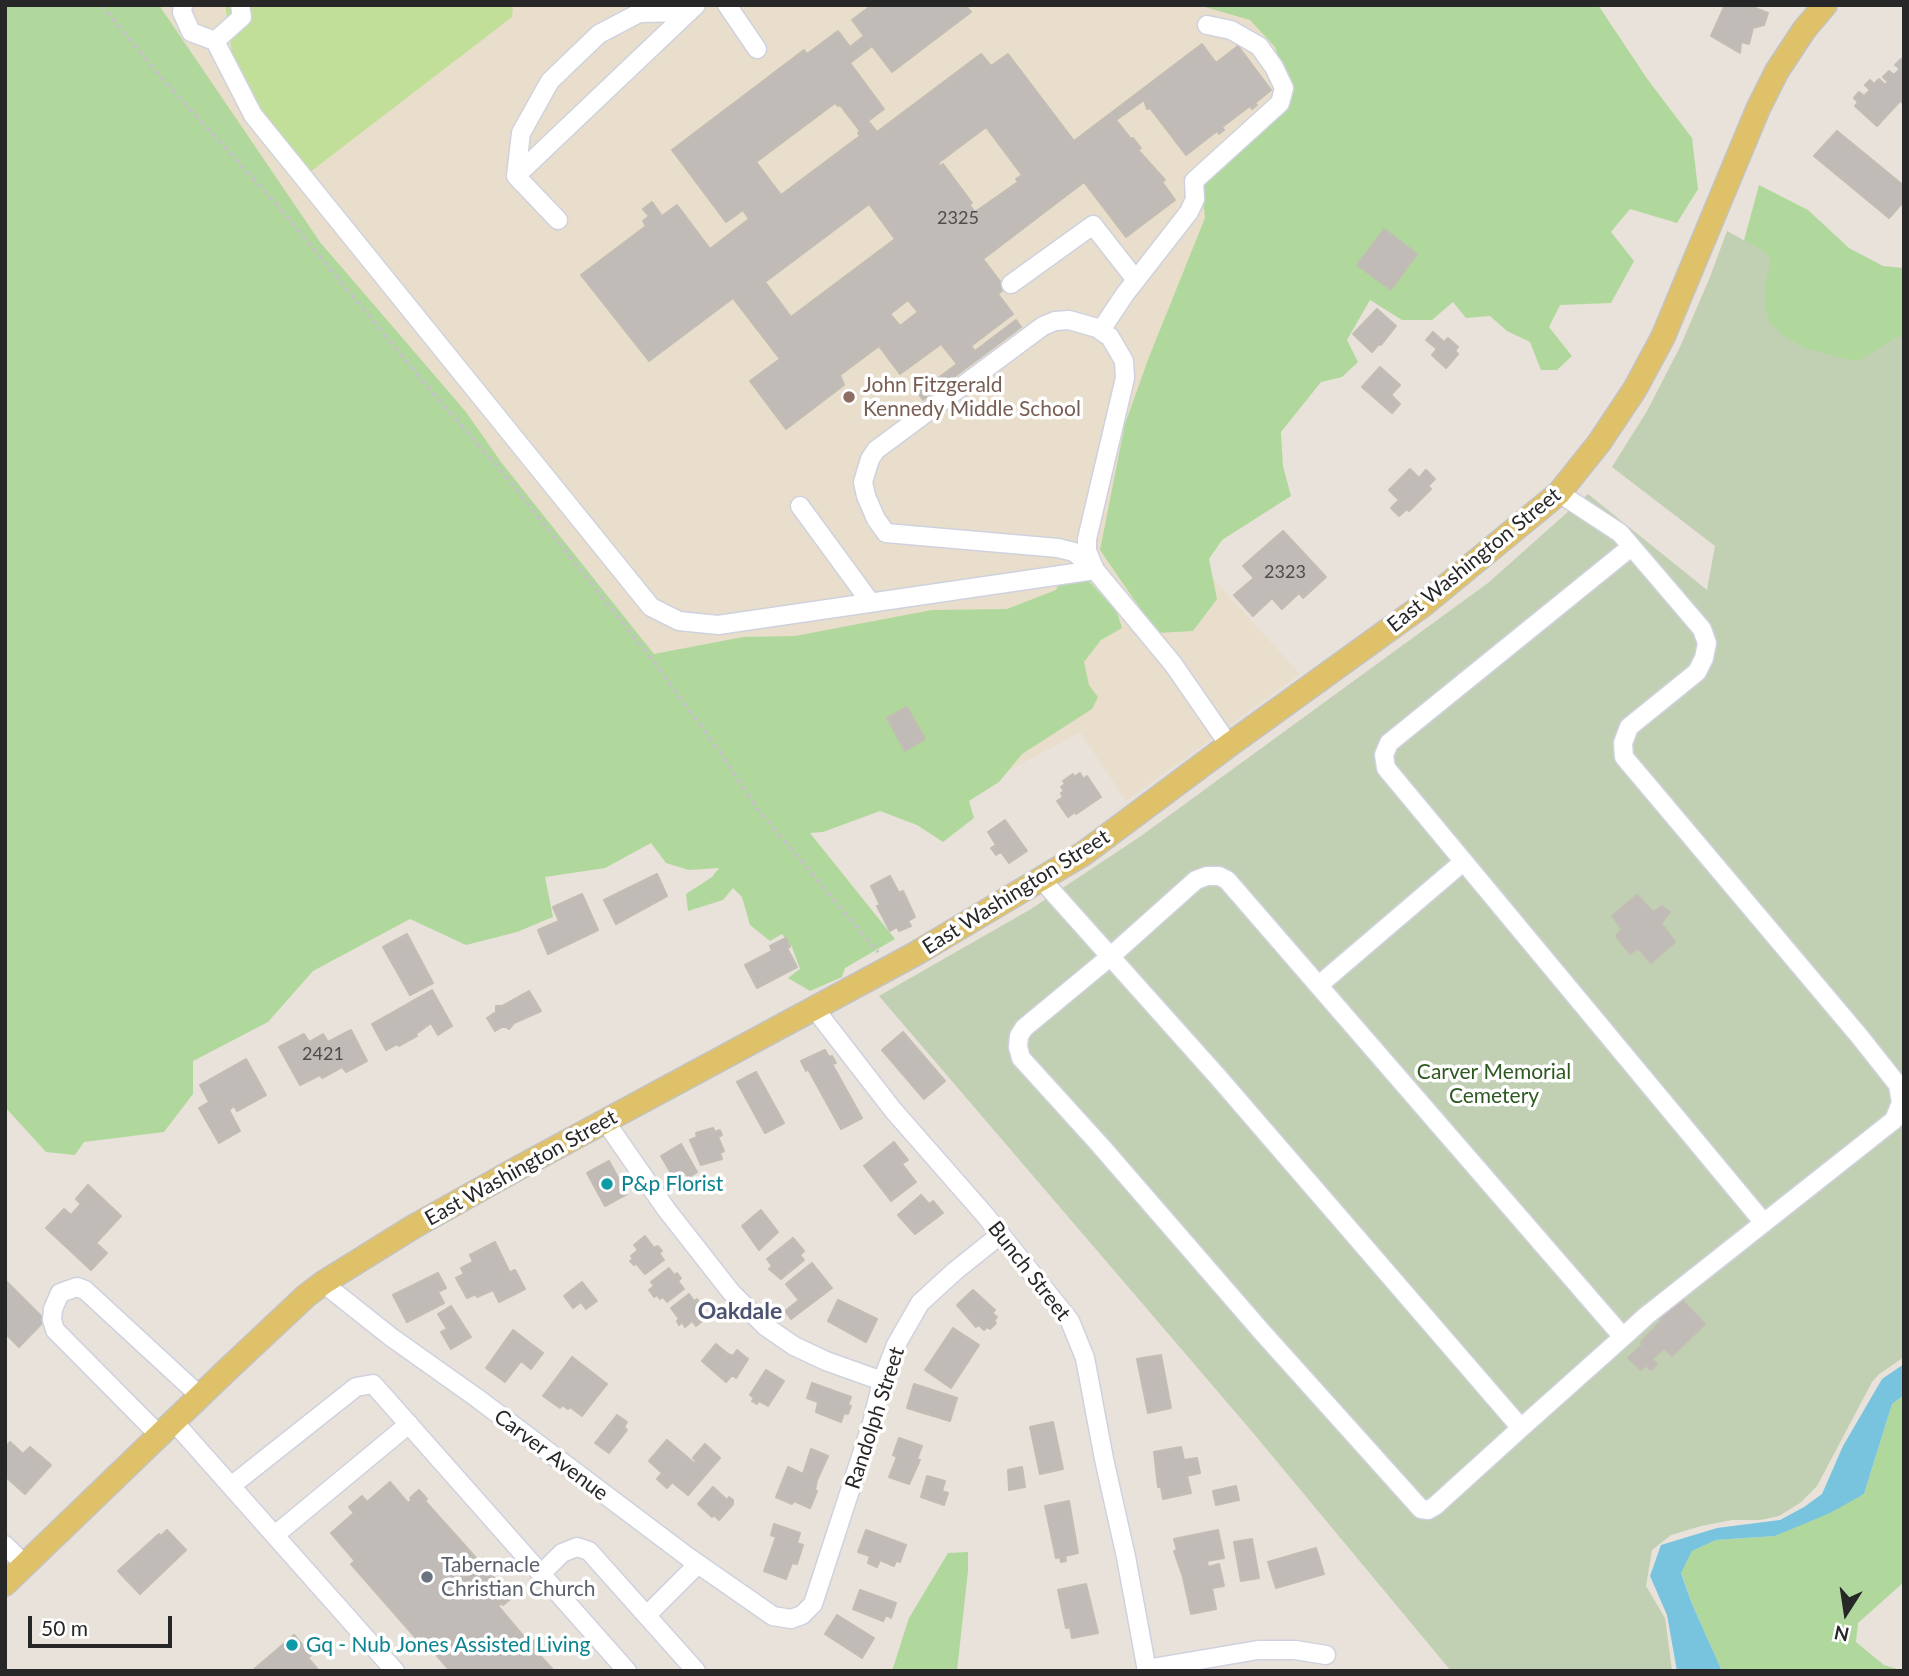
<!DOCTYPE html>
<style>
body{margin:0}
#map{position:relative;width:1909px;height:1676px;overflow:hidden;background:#e8e2da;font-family:Lato,sans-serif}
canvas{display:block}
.frame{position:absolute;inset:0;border:7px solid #272727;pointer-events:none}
.north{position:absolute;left:1811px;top:1578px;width:70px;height:70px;-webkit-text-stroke:5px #fff;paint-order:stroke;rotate:192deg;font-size:19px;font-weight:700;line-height:28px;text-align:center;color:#272727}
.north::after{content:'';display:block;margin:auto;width:24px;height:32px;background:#272727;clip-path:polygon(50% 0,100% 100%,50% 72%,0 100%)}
.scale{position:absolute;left:28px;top:1616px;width:144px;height:32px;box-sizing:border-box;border:4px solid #272727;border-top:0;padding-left:9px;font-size:21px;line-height:24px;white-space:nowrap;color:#272727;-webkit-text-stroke:5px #fff;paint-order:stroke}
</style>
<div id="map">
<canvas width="1909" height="1676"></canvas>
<div class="frame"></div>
<div class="north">N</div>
<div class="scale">50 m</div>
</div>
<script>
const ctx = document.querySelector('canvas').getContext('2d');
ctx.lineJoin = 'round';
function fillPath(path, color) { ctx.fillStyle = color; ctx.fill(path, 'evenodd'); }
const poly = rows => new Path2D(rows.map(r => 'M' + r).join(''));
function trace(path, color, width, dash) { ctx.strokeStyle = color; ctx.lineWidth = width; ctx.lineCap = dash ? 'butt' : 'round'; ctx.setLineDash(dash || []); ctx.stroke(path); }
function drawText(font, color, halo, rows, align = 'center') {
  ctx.font = font + ' Lato,sans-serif'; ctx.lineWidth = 7; ctx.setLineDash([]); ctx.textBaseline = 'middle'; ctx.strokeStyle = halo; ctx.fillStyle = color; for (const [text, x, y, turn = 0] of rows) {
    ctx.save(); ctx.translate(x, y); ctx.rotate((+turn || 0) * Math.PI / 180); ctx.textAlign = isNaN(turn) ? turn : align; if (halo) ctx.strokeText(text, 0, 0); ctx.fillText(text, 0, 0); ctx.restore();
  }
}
fillPath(poly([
 [159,5,1413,5,1157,517,1300,674,1126,801,1080,732,1006,772,746,773,587,568,266,174,192,53]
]), '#e8decb');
fillPath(poly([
 [5,5,159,5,320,242,466,412,501,462,654,654,743,637,795,636,932,610,1007,609,1056,590,1067,567,1089,581,1117,612,1122,628,1101,640,1084,662,1089,685,1098,697,1092,709,1022,754,999,782,969,801,974,818,943,842,917,825,880,811,823,832,810,833,895,939,845,968,842,977,810,991,788,978,800,969,792,947,782,934,770,941,750,925,742,897,733,888,723,900,688,911,686,894,712,877,719,868,689,870,666,863,651,843,605,868,545,877,553,917,517,932,466,945,410,919,313,971,268,1022,193,1061,193,1094,164,1132,84,1142,75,1155,46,1152,5,1107],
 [1198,5,1598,5,1648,80,1692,138,1698,189,1677,223,1630,209,1611,232,1634,261,1611,303,1560,305,1549,327,1572,356,1557,370,1541,370,1530,342,1507,331,1490,316,1466,318,1453,302,1432,320,1402,320,1370,300,1347,340,1358,362,1342,377,1321,382,1281,432,1283,466,1291,496,1222,540,1209,559,1217,599,1193,631,1157,633,1100,550,1125,424,1149,357,1205,218,1200,171,1279,97,1283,69,1275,47,1250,20],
 [1759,185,1808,210,1849,248,1883,266,1904,268,1904,411,1709,369],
 [1904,1395,1904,1582,1858,1623,1856,1642,1884,1665,1904,1671,1722,1671,1692,1604,1681,1572,1692,1551,1716,1540,1775,1536,1864,1494,1892,1404],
 [968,1552,968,1571,957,1671,892,1671,909,1618,948,1553]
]), '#b1d89c');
fillPath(poly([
 [1727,231,1767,253,1770,261,1765,285,1765,308,1770,323,1784,336,1805,348,1849,360,1860,360,1895,338,1904,336,1904,1357,1878,1375,1872,1382,1817,1486,1800,1503,1779,1516,1760,1520,1732,1520,1701,1526,1671,1535,1652,1550,1646,1586,1665,1618,1672,1671,1451,1671,1249,1428,879,996,1031,909,1141,836,1488,583,1588,494,1707,590,1715,546,1612,467,1647,411,1680,347,1710,277]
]), '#c1cfb3');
fillPath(poly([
 [225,5,513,5,512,17,301,179,236,81]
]), '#c2df99');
fillPath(poly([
 [1904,1364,1904,1395,1892,1404,1864,1494,1830,1513,1775,1536,1716,1540,1692,1551,1681,1573,1692,1604,1722,1671,1677,1671,1667,1615,1650,1576,1661,1545,1717,1528,1780,1520,1804,1507,1822,1494,1843,1446,1882,1379]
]), '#78c4de');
const building = poly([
 [872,5,965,5,971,12,892,72,872,46,850,63,884,109,868,121,877,132,981,54,991,66,1008,54,1074,141,1202,44,1216,63,1238,46,1271,90,1255,103,1257,105,1252,109,1250,106,1222,127,1224,130,1219,134,1217,131,1186,155,1150,108,1147,109,1144,100,1116,120,1131,139,1133,138,1141,148,1138,150,1165,180,1162,182,1175,200,1126,237,1084,182,983,259,1005,288,998,294,1013,314,971,346,975,351,1016,320,1021,327,923,400,918,393,957,364,941,344,900,374,879,346,840,375,844,385,786,429,750,381,780,359,733,298,649,361,581,275,646,226,643,221,649,216,643,209,652,202,662,216,677,205,710,249,749,219,743,210,726,222,672,150,804,50,807,54,838,31,850,47,864,36,852,20,872,5],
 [835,103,838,106,840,105,860,131,858,133,860,136,781,195,756,162,835,103],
 [986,127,1022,175,1016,179,1018,182,975,212,969,204,972,203,943,164,940,166,938,163,986,127],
 [869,204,895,239,791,317,765,282,869,204],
 [908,300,918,312,900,326,890,314,908,300],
 [1725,5,1747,5,1768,13,1764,25,1753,28,1749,44,1741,42,1740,53,1711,36,1725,5],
 [1901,59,1904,62,1904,104,1900,101,1877,126,1855,106,1858,102,1854,98,1859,92,1864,96,1870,90,1865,85,1870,80,1874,84,1879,79,1885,85,1888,82,1883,77,1889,71,1894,75,1900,69,1895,65,1901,59],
 [1837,131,1904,186,1904,201,1889,218,1814,156,1837,131],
 [1384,229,1417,254,1391,290,1357,265,1384,229],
 [1377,309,1396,326,1381,345,1379,344,1372,352,1353,334,1377,309],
 [1433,332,1444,342,1448,338,1458,347,1455,351,1458,354,1446,368,1432,355,1437,349,1426,340,1433,332],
 [1380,367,1400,385,1391,395,1400,404,1392,413,1362,387,1380,367],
 [1410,469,1419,478,1426,470,1435,479,1428,486,1431,489,1409,511,1407,509,1399,516,1391,508,1399,500,1389,490,1410,469],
 [1283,531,1326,577,1303,598,1299,593,1282,609,1272,598,1253,616,1234,595,1254,578,1243,566,1283,531],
 [907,707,925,739,905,751,887,718,907,707],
 [1080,773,1083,779,1087,776,1101,797,1076,814,1075,812,1068,817,1057,801,1063,797,1061,793,1064,791,1061,787,1065,784,1063,781,1073,774,1074,777,1080,773],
 [1005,820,1027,851,1009,863,1001,852,996,855,991,848,996,845,988,832,1005,820],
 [657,874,667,896,616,924,604,900,657,874],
 [890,876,899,893,903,891,915,917,908,921,911,926,899,931,897,927,890,931,877,906,880,905,871,886,890,876],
 [582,894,598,930,548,954,538,930,559,921,553,907,582,894],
 [1637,895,1653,912,1662,906,1670,912,1661,923,1675,942,1651,963,1638,948,1630,954,1616,936,1622,929,1612,916,1637,895],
 [407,934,433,983,410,995,383,947,407,934],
 [786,938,790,947,787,948,797,967,757,988,745,965,772,951,770,946,786,938],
 [432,990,452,1026,438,1035,431,1023,416,1034,417,1036,399,1046,397,1044,386,1050,372,1024,432,990],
 [529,991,541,1011,514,1023,509,1029,504,1026,495,1031,487,1018,496,1012,496,1006,502,1006,529,991],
 [351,1030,367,1061,346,1072,342,1067,322,1078,320,1075,300,1085,279,1047,304,1034,309,1042,323,1034,328,1042,351,1030],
 [903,1032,945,1081,924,1099,882,1050,903,1032],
 [825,1050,829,1057,832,1056,836,1063,832,1064,862,1118,841,1129,808,1069,806,1071,801,1061,825,1050],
 [246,1059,266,1095,237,1111,234,1106,229,1110,240,1131,219,1143,199,1108,209,1102,200,1085,246,1059],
 [756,1072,784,1123,765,1133,737,1082,756,1072],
 [713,1128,715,1132,720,1130,722,1135,718,1137,724,1151,720,1153,722,1159,701,1165,690,1140,697,1137,696,1133,713,1128],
 [894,1142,908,1160,902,1164,916,1182,891,1201,864,1166,894,1142],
 [681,1144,697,1172,688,1178,685,1172,674,1178,661,1156,681,1144],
 [609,1161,627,1194,605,1206,587,1173,609,1161],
 [88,1185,121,1216,96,1243,107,1253,91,1270,46,1228,64,1209,71,1215,81,1204,76,1199,88,1185],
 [921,1195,929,1204,933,1201,943,1213,915,1234,898,1215,921,1195],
 [761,1210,778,1232,759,1250,742,1226,761,1210],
 [645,1236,654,1248,658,1246,662,1251,659,1253,664,1260,645,1274,636,1263,634,1265,630,1261,633,1259,631,1256,638,1250,634,1245,645,1236],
 [793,1238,804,1251,800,1255,804,1260,781,1279,769,1269,772,1266,767,1259,793,1238],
 [495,1242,509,1271,504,1274,504,1275,515,1270,525,1289,499,1302,493,1290,477,1297,476,1294,467,1298,456,1278,464,1274,461,1268,473,1262,470,1255,495,1242],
 [812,1263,832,1288,791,1319,785,1311,799,1300,786,1284,812,1263],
 [669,1268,674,1275,677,1273,681,1278,678,1281,684,1289,667,1302,663,1297,660,1299,657,1295,654,1297,649,1290,654,1286,651,1282,669,1268],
 [438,1273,446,1288,438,1292,444,1303,407,1322,393,1295,438,1273],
 [5,1280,45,1320,19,1347,5,1333,5,1280],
 [582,1282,597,1301,586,1309,581,1302,573,1308,564,1296,582,1282],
 [973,1290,995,1310,992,1313,997,1317,994,1321,996,1323,990,1329,987,1327,984,1330,979,1325,976,1327,957,1305,973,1290],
 [689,1294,694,1301,697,1299,701,1304,698,1306,707,1317,696,1326,692,1321,685,1327,682,1322,679,1325,677,1321,679,1319,671,1308,689,1294],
 [1678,1296,1705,1324,1672,1356,1664,1348,1652,1359,1657,1364,1651,1370,1646,1365,1641,1370,1628,1358,1643,1344,1641,1342,1662,1320,1657,1315,1678,1296],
 [838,1300,877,1319,866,1342,828,1321,838,1300],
 [451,1306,471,1337,451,1349,441,1332,447,1329,438,1314,451,1306],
 [953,1328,979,1345,951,1388,925,1370,953,1328],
 [513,1330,543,1353,531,1369,521,1361,505,1382,486,1368,513,1330],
 [716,1344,728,1354,733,1356,737,1350,748,1359,736,1378,732,1375,726,1382,702,1361,716,1344],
 [1161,1355,1171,1408,1148,1413,1137,1359,1161,1355],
 [572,1357,607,1384,582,1416,570,1407,568,1409,562,1405,560,1408,543,1396,572,1357],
 [766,1370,784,1381,768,1406,759,1401,757,1404,752,1401,754,1398,750,1395,766,1370],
 [812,1383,851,1397,848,1405,851,1406,848,1414,844,1413,841,1422,816,1412,818,1402,807,1398,812,1383],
 [914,1384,957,1398,950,1421,907,1408,914,1384],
 [617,1415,627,1422,624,1427,627,1430,609,1453,595,1443,617,1415],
 [1053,1422,1063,1469,1040,1474,1030,1427,1053,1422],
 [899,1438,922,1446,917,1459,920,1460,909,1484,889,1477,897,1457,893,1455,899,1438],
 [667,1440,694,1463,696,1461,693,1458,705,1444,720,1458,688,1495,672,1482,667,1488,657,1479,662,1473,649,1461,667,1440],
 [10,1442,23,1454,30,1447,51,1465,25,1494,5,1476,5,1448,10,1442],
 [1181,1447,1184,1460,1197,1458,1200,1473,1187,1476,1191,1493,1163,1499,1161,1487,1158,1487,1154,1452,1181,1447],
 [811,1449,828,1456,817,1480,815,1490,817,1491,810,1508,794,1501,792,1504,776,1497,788,1467,803,1474,811,1449],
 [1022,1467,1025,1487,1009,1490,1008,1470,1022,1467],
 [927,1476,945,1481,942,1491,948,1493,944,1505,921,1497,927,1476],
 [390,1482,408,1503,412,1500,410,1498,419,1490,427,1499,425,1501,512,1598,503,1605,501,1603,498,1606,530,1644,536,1639,543,1647,537,1652,554,1671,450,1671,433,1651,429,1653,351,1564,355,1561,331,1533,354,1513,349,1507,362,1496,367,1502,390,1482],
 [1236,1486,1239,1500,1216,1505,1213,1491,1236,1486],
 [713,1487,727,1500,729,1497,733,1500,733,1504,719,1520,714,1515,712,1517,698,1504,713,1487],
 [1069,1501,1078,1553,1065,1556,1066,1561,1061,1562,1060,1557,1056,1558,1045,1506,1069,1501],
 [774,1524,800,1533,797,1543,803,1545,797,1564,792,1563,786,1579,764,1571,776,1537,771,1535,774,1524],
 [167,1530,186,1550,140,1594,118,1571,159,1534,161,1536,167,1530],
 [866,1530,906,1545,900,1562,896,1561,894,1566,880,1560,877,1567,868,1563,870,1556,858,1552,866,1530],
 [1218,1530,1224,1558,1207,1561,1208,1567,1219,1564,1224,1586,1212,1588,1216,1609,1191,1614,1183,1577,1174,1551,1177,1550,1174,1539,1218,1530],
 [1252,1539,1259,1578,1241,1581,1234,1542,1252,1539],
 [1316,1548,1324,1574,1276,1588,1268,1562,1316,1548],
 [1086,1584,1098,1633,1072,1638,1070,1627,1066,1628,1058,1590,1086,1584],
 [860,1590,896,1603,891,1618,886,1615,883,1621,853,1609,860,1590],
 [837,1615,874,1638,862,1658,825,1634,837,1615],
 [294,1635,311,1655,308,1658,319,1671,252,1671,294,1635]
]);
fillPath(building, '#c0bbb6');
trace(building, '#c2bdb4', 2);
const minor = poly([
 [183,5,182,12,191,32,215,41,242,17,240,5],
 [727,5,757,49],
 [215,41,253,115,651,607,679,621,718,625,1095,570],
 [516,176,521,133,550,81,599,34,639,13,689,12],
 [558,220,516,176,696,5],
 [1011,284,1093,225,1136,280],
 [1101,330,1125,294,1189,212,1195,199,1194,181,1280,103,1284,88,1274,67,1259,46,1231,30,1207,25],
 [1559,493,1620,533,1702,629,1707,643,1704,658,1697,672,1629,727,1623,743,1624,757,1860,1037,1898,1085,1901,1103,1894,1120,1646,1316,1623,1337,1521,1428,1435,1506,1428,1510,1421,1509,1262,1332,1100,1145,1021,1058,1018,1047,1019,1036,1024,1028,1111,956,1196,880,1207,876,1219,876,1227,880,1623,1337],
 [800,506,871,603],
 [1631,547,1389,743,1384,755,1386,768,1764,1223],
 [1095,570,1074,552,1058,548,886,533,876,519,866,496,863,482,870,459,876,450,1043,326,1055,321,1069,320,1097,328,1110,337,1124,361,1125,378,1087,539,1087,551,1095,570,1173,664,1229,745],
 [1042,880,1218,1077,1521,1428],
 [1319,985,1463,862],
 [814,1008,893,1110,985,1215,1070,1321,1085,1358,1104,1459,1126,1557,1147,1671],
 [605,1121,666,1209,731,1292,765,1326,794,1346,826,1361,882,1381],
 [323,1283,391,1337,477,1398,688,1557,773,1616,791,1619,802,1615,813,1604,872,1423,882,1381,896,1345,920,1303,955,1271,1000,1235],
 [175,1423,395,1671],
 [160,1436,55,1330,52,1320,53,1309,60,1293,77,1287,85,1290,201,1397],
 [231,1486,356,1387,373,1384,627,1671],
 [275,1535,409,1424],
 [5,1545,25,1565],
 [541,1574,562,1553,577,1547,589,1551,696,1671],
 [647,1615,698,1564],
 [1146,1669,1258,1650,1295,1650,1326,1655]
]);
const major = poly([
 [5,1584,225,1372,306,1296,323,1283,413,1227,522,1166,915,954,1083,854,1229,745,1423,605,1559,493,1599,443,1635,389,1663,337,1758,109,1777,71,1804,30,1825,5]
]);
trace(minor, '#cfd2de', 21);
trace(major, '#c3c3c3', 26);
trace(poly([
 [101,5,159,75,279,207,430,390,499,468,655,663,722,755,755,806,878,952]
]), '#c3c3c3', 3.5, [5, 3.5]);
trace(minor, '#fff', 18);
trace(major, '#dec168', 23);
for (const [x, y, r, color] of [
 [849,397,7,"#8d6e63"],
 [607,1184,7,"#0f9aa8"],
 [427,1577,7,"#6b7280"],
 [292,1645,7,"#0f9aa8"]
]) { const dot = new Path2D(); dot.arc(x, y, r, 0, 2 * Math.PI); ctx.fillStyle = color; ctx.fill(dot); trace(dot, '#fff', 2.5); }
drawText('18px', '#4d4c4b', null, [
 ["2325",958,218],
 ["2323",1285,572],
 ["2421",323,1054]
]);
drawText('21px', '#785e54', '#fff', [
 ["John Fitzgerald",863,385],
 ["Kennedy Middle School",863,409]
], 'left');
drawText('21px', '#272727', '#fff', [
 ["East Washington Street",1474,560,-39],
 ["East Washington Street",1016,892,-32],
 ["East Washington Street",521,1168,-29],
 ["Bunch Street",1029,1271,52],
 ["Randolph Street",875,1418,-72],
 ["Carver Avenue",551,1455,37]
]);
drawText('21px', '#2d5921', '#fff', [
 ["Carver Memorial",1494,1072],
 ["Cemetery",1494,1096]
]);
drawText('21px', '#0d838f', '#fff', [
 ["P&p Florist",621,1184],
 ["Gq - Nub Jones Assisted Living",306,1645]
], 'left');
drawText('21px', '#5b616d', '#fff', [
 ["Tabernacle",441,1565],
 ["Christian Church",441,1589]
], 'left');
drawText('bold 23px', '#4d5471', '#fff', [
 ["Oakdale",740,1312]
]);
</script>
